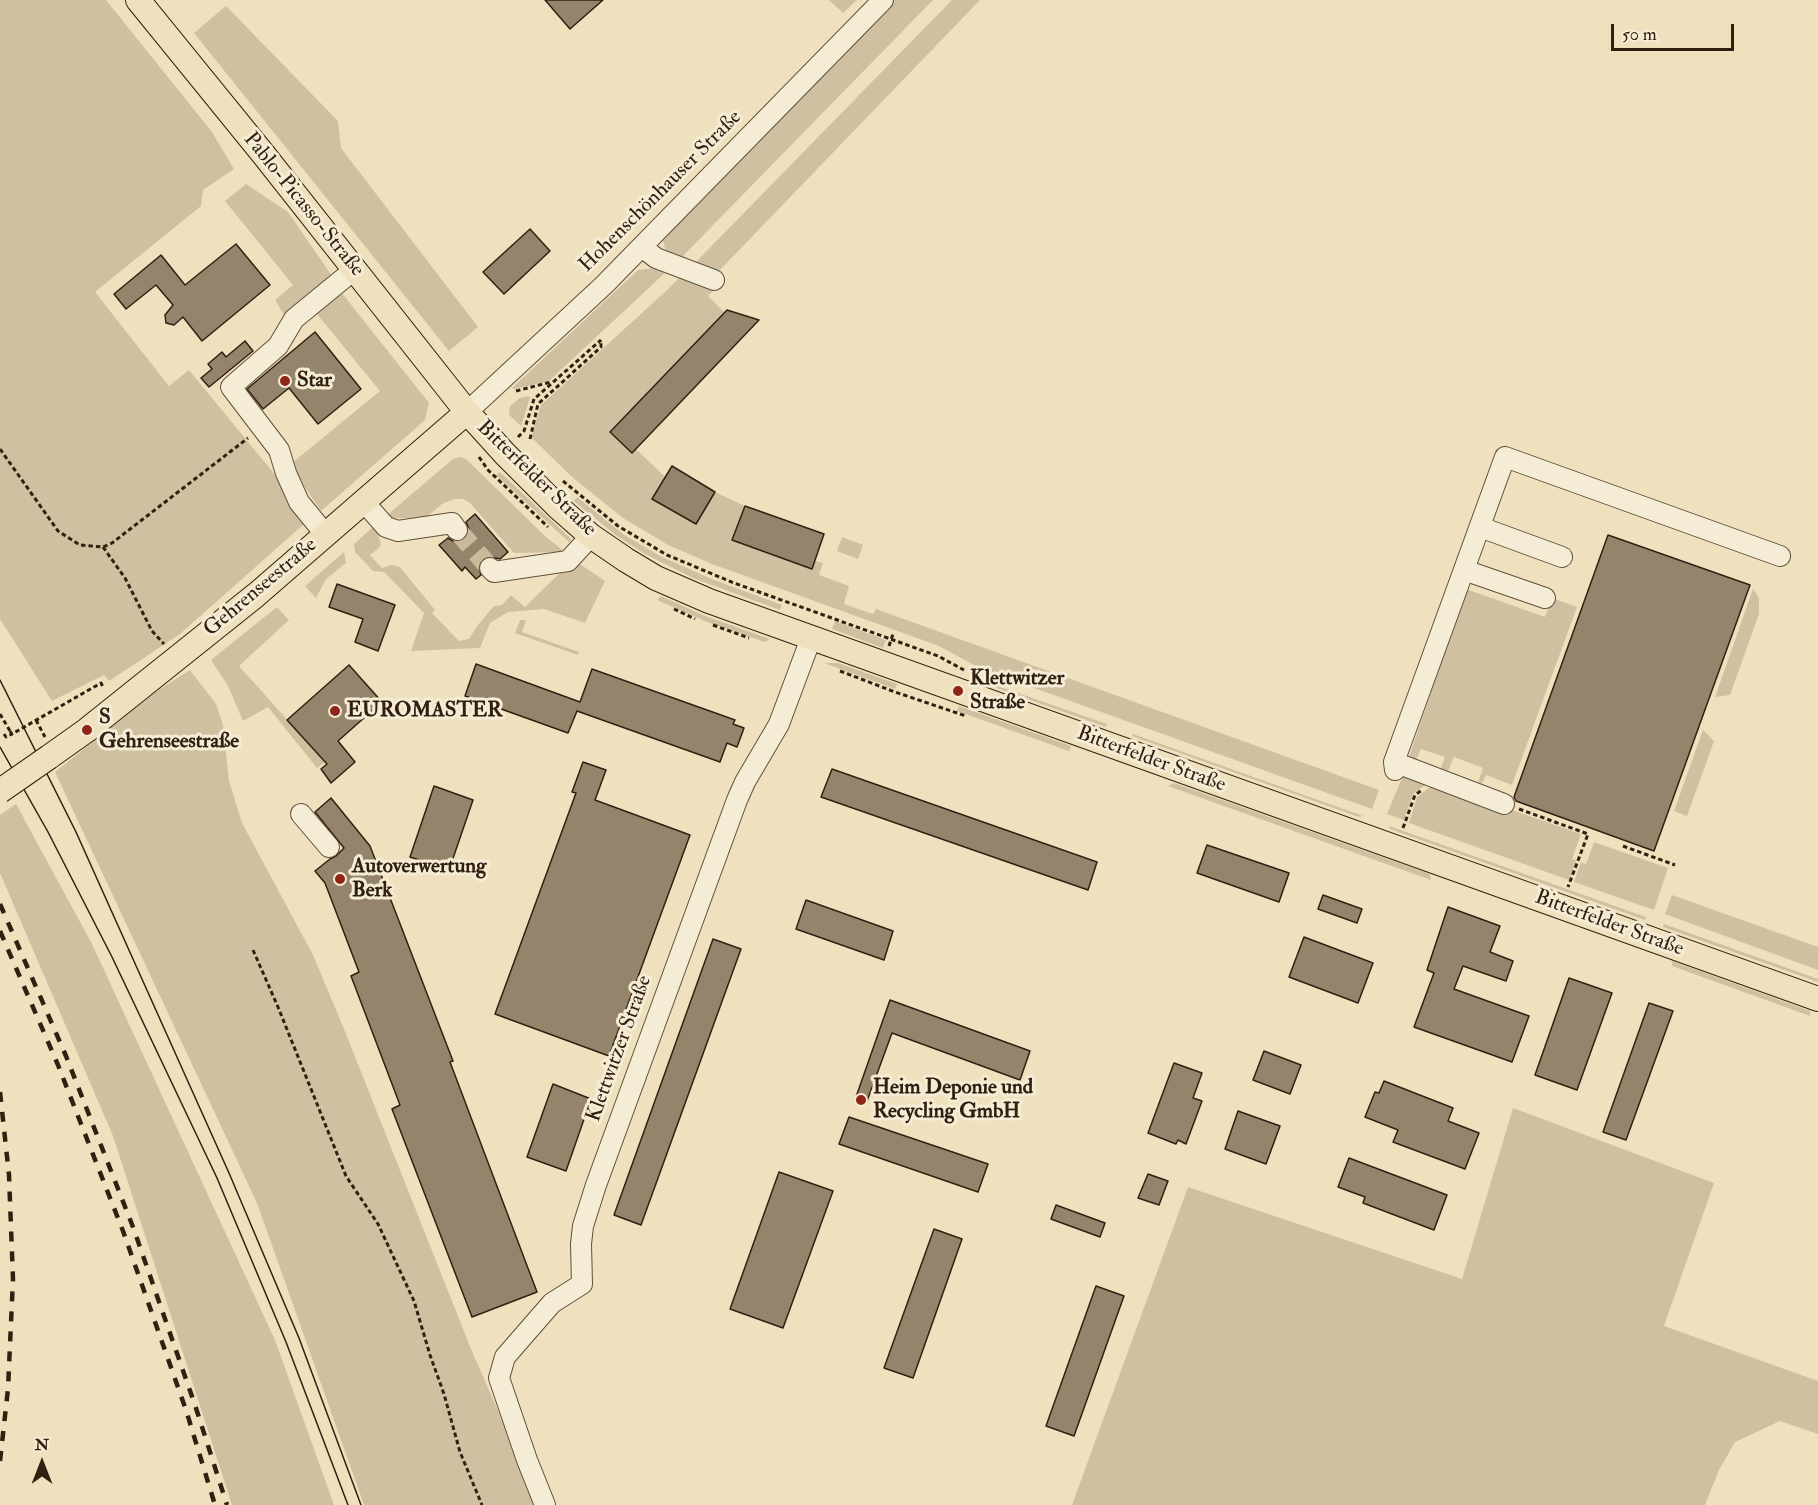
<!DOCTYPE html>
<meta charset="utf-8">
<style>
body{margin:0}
#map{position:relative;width:1818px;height:1505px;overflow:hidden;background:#efe1be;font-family:"IM FELL Double Pica",serif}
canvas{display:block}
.north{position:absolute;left:12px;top:1433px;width:60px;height:60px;-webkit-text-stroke:4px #f5ecd5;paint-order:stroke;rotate:0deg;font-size:16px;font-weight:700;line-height:24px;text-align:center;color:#312012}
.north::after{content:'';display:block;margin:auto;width:21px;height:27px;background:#312012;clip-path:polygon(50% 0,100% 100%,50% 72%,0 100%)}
.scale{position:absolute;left:1611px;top:24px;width:123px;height:27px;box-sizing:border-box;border:3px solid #312012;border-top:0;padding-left:8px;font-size:18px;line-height:21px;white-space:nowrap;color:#312012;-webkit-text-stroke:4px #f5ecd5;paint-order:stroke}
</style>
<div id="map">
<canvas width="1818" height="1505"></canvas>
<div class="north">N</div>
<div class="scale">50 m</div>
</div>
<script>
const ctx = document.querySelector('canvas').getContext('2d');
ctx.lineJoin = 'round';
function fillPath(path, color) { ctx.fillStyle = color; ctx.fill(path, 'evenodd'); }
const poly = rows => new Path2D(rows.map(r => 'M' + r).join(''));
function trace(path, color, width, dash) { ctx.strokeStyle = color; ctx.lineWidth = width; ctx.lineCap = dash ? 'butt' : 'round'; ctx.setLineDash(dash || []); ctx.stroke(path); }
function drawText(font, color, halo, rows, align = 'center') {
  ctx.font = font + ' "IM FELL Double Pica",serif'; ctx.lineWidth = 6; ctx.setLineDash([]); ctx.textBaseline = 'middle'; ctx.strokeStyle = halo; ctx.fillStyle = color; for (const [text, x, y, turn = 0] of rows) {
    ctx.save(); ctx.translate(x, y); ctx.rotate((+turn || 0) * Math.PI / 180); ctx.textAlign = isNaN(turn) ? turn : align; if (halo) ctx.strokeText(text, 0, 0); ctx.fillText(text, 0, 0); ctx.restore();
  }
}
fillPath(poly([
 [0,0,106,0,212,132,234,169,203,190,201,206,95,292,169,386,189,370,276,476,304,524,180,634,109,681,104,675,52,701,0,619],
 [829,0,857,0,843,13],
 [895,0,933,0,680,259,667,255,663,241,703,196],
 [952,0,980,0,718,272,694,264],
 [226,6,338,121,341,148,478,327,449,351,194,33],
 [246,184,288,212,332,276,284,315,275,300,293,285,225,201],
 [656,268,667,271,549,381,514,389,512,388,638,270],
 [681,276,714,290,708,296,724,312,610,432,632,453,636,449,665,477,653,500,696,524,715,492,745,506,732,540,823,563,819,575,849,586,844,604,873,614,876,609,1379,790,1372,809,981,669,939,646,712,564,668,545,623,518,572,477,531,437,541,405,665,292],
 [341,292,429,403,425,420,321,511,300,480,292,463,380,391,317,314,319,309],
 [529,396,530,398,521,426,509,415,510,406,520,398],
 [460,457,466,459,546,537,565,552,514,553,470,503,463,499,454,499,442,504,425,518,387,518,385,517,453,459],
 [500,472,571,539,570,543,496,475],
 [577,497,623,534,660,556,714,580,782,605,780,610,693,578,645,554,617,536,592,516,574,501],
 [375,525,381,544,379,548,370,555,382,568,392,565,400,567,435,610,432,613,459,641,469,639,477,626,494,606,502,605,511,595,525,607,565,568,577,562,605,581,585,623,544,609,508,612,490,623,480,648,411,651,424,613,384,572,373,571,355,552,354,544],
 [842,537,863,545,858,559,837,551],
 [344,552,346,563,326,579,316,598,305,586],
 [1466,589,1545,617,1552,598,1577,607,1512,785,1486,775,1482,783,1478,782,1483,768,1454,757,1448,771,1441,768,1445,757,1421,749,1416,760,1409,757],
 [1753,589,1759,598,1759,614,1730,695,1715,697],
 [661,596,705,616,770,639,765,642,707,622,657,600],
 [277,607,289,620,239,666,325,762,317,768,268,707,243,721,228,686,211,660],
 [520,620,526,620,522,632,579,652,578,655,515,633],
 [835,621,886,640,883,648,832,629],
 [824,663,838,663,897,684,895,689],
 [190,670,216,704,223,725,229,781,242,823,313,955,344,1029,471,1349,517,1454,537,1505,364,1505,257,1203,55,772,157,691],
 [978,679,1107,724,1106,727,977,681],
 [959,706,1071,746,1069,751,957,711],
 [1703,730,1714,741,1687,816,1674,811],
 [1133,734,1363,816,1359,817,1132,736],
 [1404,773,1429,782,1413,794,1404,820,1387,814],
 [1174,783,1430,874,1431,880,1168,786],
 [1435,783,1581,834,1572,859,1576,860,1569,880,1409,823,1417,797],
 [16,804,92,944,275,1340,334,1505,232,1505,113,1136,0,873,0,815],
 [1389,826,1646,917,1645,920,1390,829],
 [1594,842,1668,868,1654,910,1574,882,1581,862,1586,864],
 [1672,895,1818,947,1818,970,1665,914],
 [1664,924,1818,979,1818,982,1663,927],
 [1672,961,1810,1011,1810,1016,1672,966],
 [1513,1108,1714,1183,1664,1326,1818,1381,1818,1434,1780,1421,1735,1442,1719,1470,1705,1505,1072,1505,1188,1187,1462,1279]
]), '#cfc0a1');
const building = poly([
 [545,0,603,0,570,29,545,0],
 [530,229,550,251,504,294,483,272,530,229],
 [236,244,270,285,202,341,183,317,174,325,166,323,165,315,173,305,156,285,126,309,114,294,161,255,185,285,236,244],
 [727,310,759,320,632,453,610,432,727,310],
 [315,332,361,389,318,424,289,388,263,409,247,389,315,332],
 [245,341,253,351,209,387,201,378,212,369,208,364,222,352,226,357,245,341],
 [672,466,715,492,696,524,652,499,672,466],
 [745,506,824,534,812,569,732,540,745,506],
 [475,514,508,552,500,559,487,556,482,559,478,565,481,575,476,579,465,567,462,571,439,545,448,538,453,541,458,542,464,539,468,535,469,529,466,522,475,514],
 [1608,535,1750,585,1654,851,1516,801,1514,797,1608,535],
 [337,584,395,605,378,651,355,642,363,619,329,607,337,584],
 [476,664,580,702,592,669,735,720,733,724,744,728,737,747,727,743,720,762,577,711,568,733,465,696,476,664],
 [349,665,382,702,338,741,355,762,331,783,321,769,327,764,287,720,349,665],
 [583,762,606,770,595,800,690,835,609,1056,495,1014,576,793,572,792,583,762],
 [832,769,1097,862,1088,890,821,797,832,769],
 [434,786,473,800,449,870,410,857,434,786],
 [331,798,370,846,453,1061,450,1062,537,1292,472,1317,392,1109,400,1105,351,976,359,972,325,883,315,871,330,859,336,856,344,848,315,812,331,798],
 [1207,845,1289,873,1279,902,1197,873,1207,845],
 [1323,895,1362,909,1357,923,1318,909,1323,895],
 [806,900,893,931,884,960,796,929,806,900],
 [1448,907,1500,926,1490,952,1513,961,1506,981,1463,966,1454,989,1529,1016,1512,1062,1414,1027,1434,973,1427,970,1448,907],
 [1304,937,1373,963,1358,1003,1289,977,1304,937],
 [713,939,741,949,641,1225,614,1215,713,939],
 [1569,978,1612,993,1577,1090,1535,1075,1569,978],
 [890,1000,1030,1051,1020,1080,892,1033,867,1101,856,1097,890,1000],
 [1649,1003,1673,1011,1626,1140,1603,1132,1649,1003],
 [1264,1051,1301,1065,1290,1094,1253,1080,1264,1051],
 [1174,1063,1202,1073,1193,1098,1202,1101,1186,1144,1178,1140,1176,1144,1148,1133,1174,1063],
 [1384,1081,1453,1108,1448,1121,1479,1133,1465,1169,1393,1142,1398,1130,1365,1117,1375,1092,1379,1093,1384,1081],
 [553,1084,591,1099,566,1171,527,1157,553,1084],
 [1238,1111,1280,1126,1266,1164,1225,1149,1238,1111],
 [849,1117,988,1164,978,1192,839,1144,849,1117],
 [1349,1158,1447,1195,1434,1230,1363,1203,1365,1197,1338,1187,1349,1158],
 [779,1172,833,1191,783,1328,730,1309,779,1172],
 [1148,1174,1168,1181,1159,1205,1138,1198,1148,1174],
 [1056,1205,1105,1223,1100,1237,1051,1219,1056,1205],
 [934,1229,962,1239,913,1378,884,1368,934,1229],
 [1096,1286,1124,1296,1074,1436,1046,1426,1096,1286]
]);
fillPath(building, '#94846b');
trace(building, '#312012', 1.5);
trace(poly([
 [457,530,490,568]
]), '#c9ba9c', 20, [20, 10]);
const minor = poly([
 [642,247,656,258,714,280],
 [467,412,604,285,883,0],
 [364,502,386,527,398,531,452,523,457,530],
 [1480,527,1562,557],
 [325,534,299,502,286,473,279,450,231,387,278,346,294,319,355,269],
 [490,568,494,572,568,561,591,536],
 [1464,570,1545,598],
 [1394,762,1504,804],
 [1395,770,1394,762,1505,457,1780,556],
 [301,814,329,847],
 [545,1505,527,1460,499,1378,505,1357,552,1303,582,1284,581,1244,583,1226,596,1185,737,800,745,782,779,724,811,638]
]);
const major = poly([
 [138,0,264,155,467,412,505,454,559,508,591,536,626,560,656,578,709,601,1818,999],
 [49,757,87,730,256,595,467,412]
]);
trace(minor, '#60503d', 22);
trace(major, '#312012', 26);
trace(poly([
 [516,391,551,382],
 [518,437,524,431,534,399,601,340],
 [530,439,538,404,601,347,601,340],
 [0,449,58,531,80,545,103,547,112,543,248,438],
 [479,457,488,470,548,527],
 [563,481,618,526,667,555,734,583,938,656,964,670],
 [103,547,125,578,152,631,164,644],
 [674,609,695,619],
 [713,625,749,638],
 [889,646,893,634],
 [840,671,895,692,966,716],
 [0,714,10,731],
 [36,720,45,737],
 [4,734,6,737,12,734],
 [1519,809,1588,834,1568,887],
 [1403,828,1415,795,1422,790],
 [1623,846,1675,865],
 [253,950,278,1007,346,1176,378,1224,414,1301,430,1355,444,1394,460,1452,482,1505]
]), '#312012', 3, [4.5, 3]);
trace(minor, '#f5ecd5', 20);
trace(major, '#efe1be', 24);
trace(poly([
 [0,680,76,832,229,1173,299,1338,361,1505],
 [0,747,48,832,112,957,217,1178,286,1342,348,1505]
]), '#312012', 1.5);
trace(poly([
 [0,904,66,1056,133,1227,195,1405,227,1505],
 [0,931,58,1065,123,1231,186,1410,215,1505],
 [0,1092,9,1175,13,1279,8,1389,0,1461]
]), '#312012', 4.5, [10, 10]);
const majorBridge = poly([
 [0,791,49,757]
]);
trace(majorBridge, '#312012', 26, []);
trace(poly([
 [10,731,12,734,101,683,103,687]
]), '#312012', 3, [4.5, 3]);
trace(majorBridge, '#efe1be', 24);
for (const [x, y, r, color] of [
 [285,381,6,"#8f2418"],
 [958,691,6,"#8f2418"],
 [335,711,6,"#8f2418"],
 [87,730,6,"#8f2418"],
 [340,879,6,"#8f2418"],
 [861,1100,6,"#8f2418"]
]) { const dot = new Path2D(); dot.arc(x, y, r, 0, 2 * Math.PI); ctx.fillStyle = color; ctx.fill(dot); trace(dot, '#f5ecd5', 2); }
drawText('21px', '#312012', '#f5ecd5', [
 ["Hohenschönhauser Straße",661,192,-45],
 ["Pablo-Picasso-Straße",303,205,51],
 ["Bitterfelder Straße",536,479,44],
 ["Gehrenseestraße",261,588,-40],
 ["Bitterfelder Straße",1151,760,20],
 ["Bitterfelder Straße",1609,924,20],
 ["Klettwitzer Straße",620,1049,-70]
]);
drawText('bold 21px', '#312012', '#f5ecd5', [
 ["Star",297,381],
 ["Klettwitzer",970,679],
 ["Straße",970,703],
 ["EUROMASTER",347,711],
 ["S",99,718],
 ["Gehrenseestraße",99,742],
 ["Autoverwertung",352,867],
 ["Berk",352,891],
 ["Heim Deponie und",873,1088],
 ["Recycling GmbH",873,1112]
], 'left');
</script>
